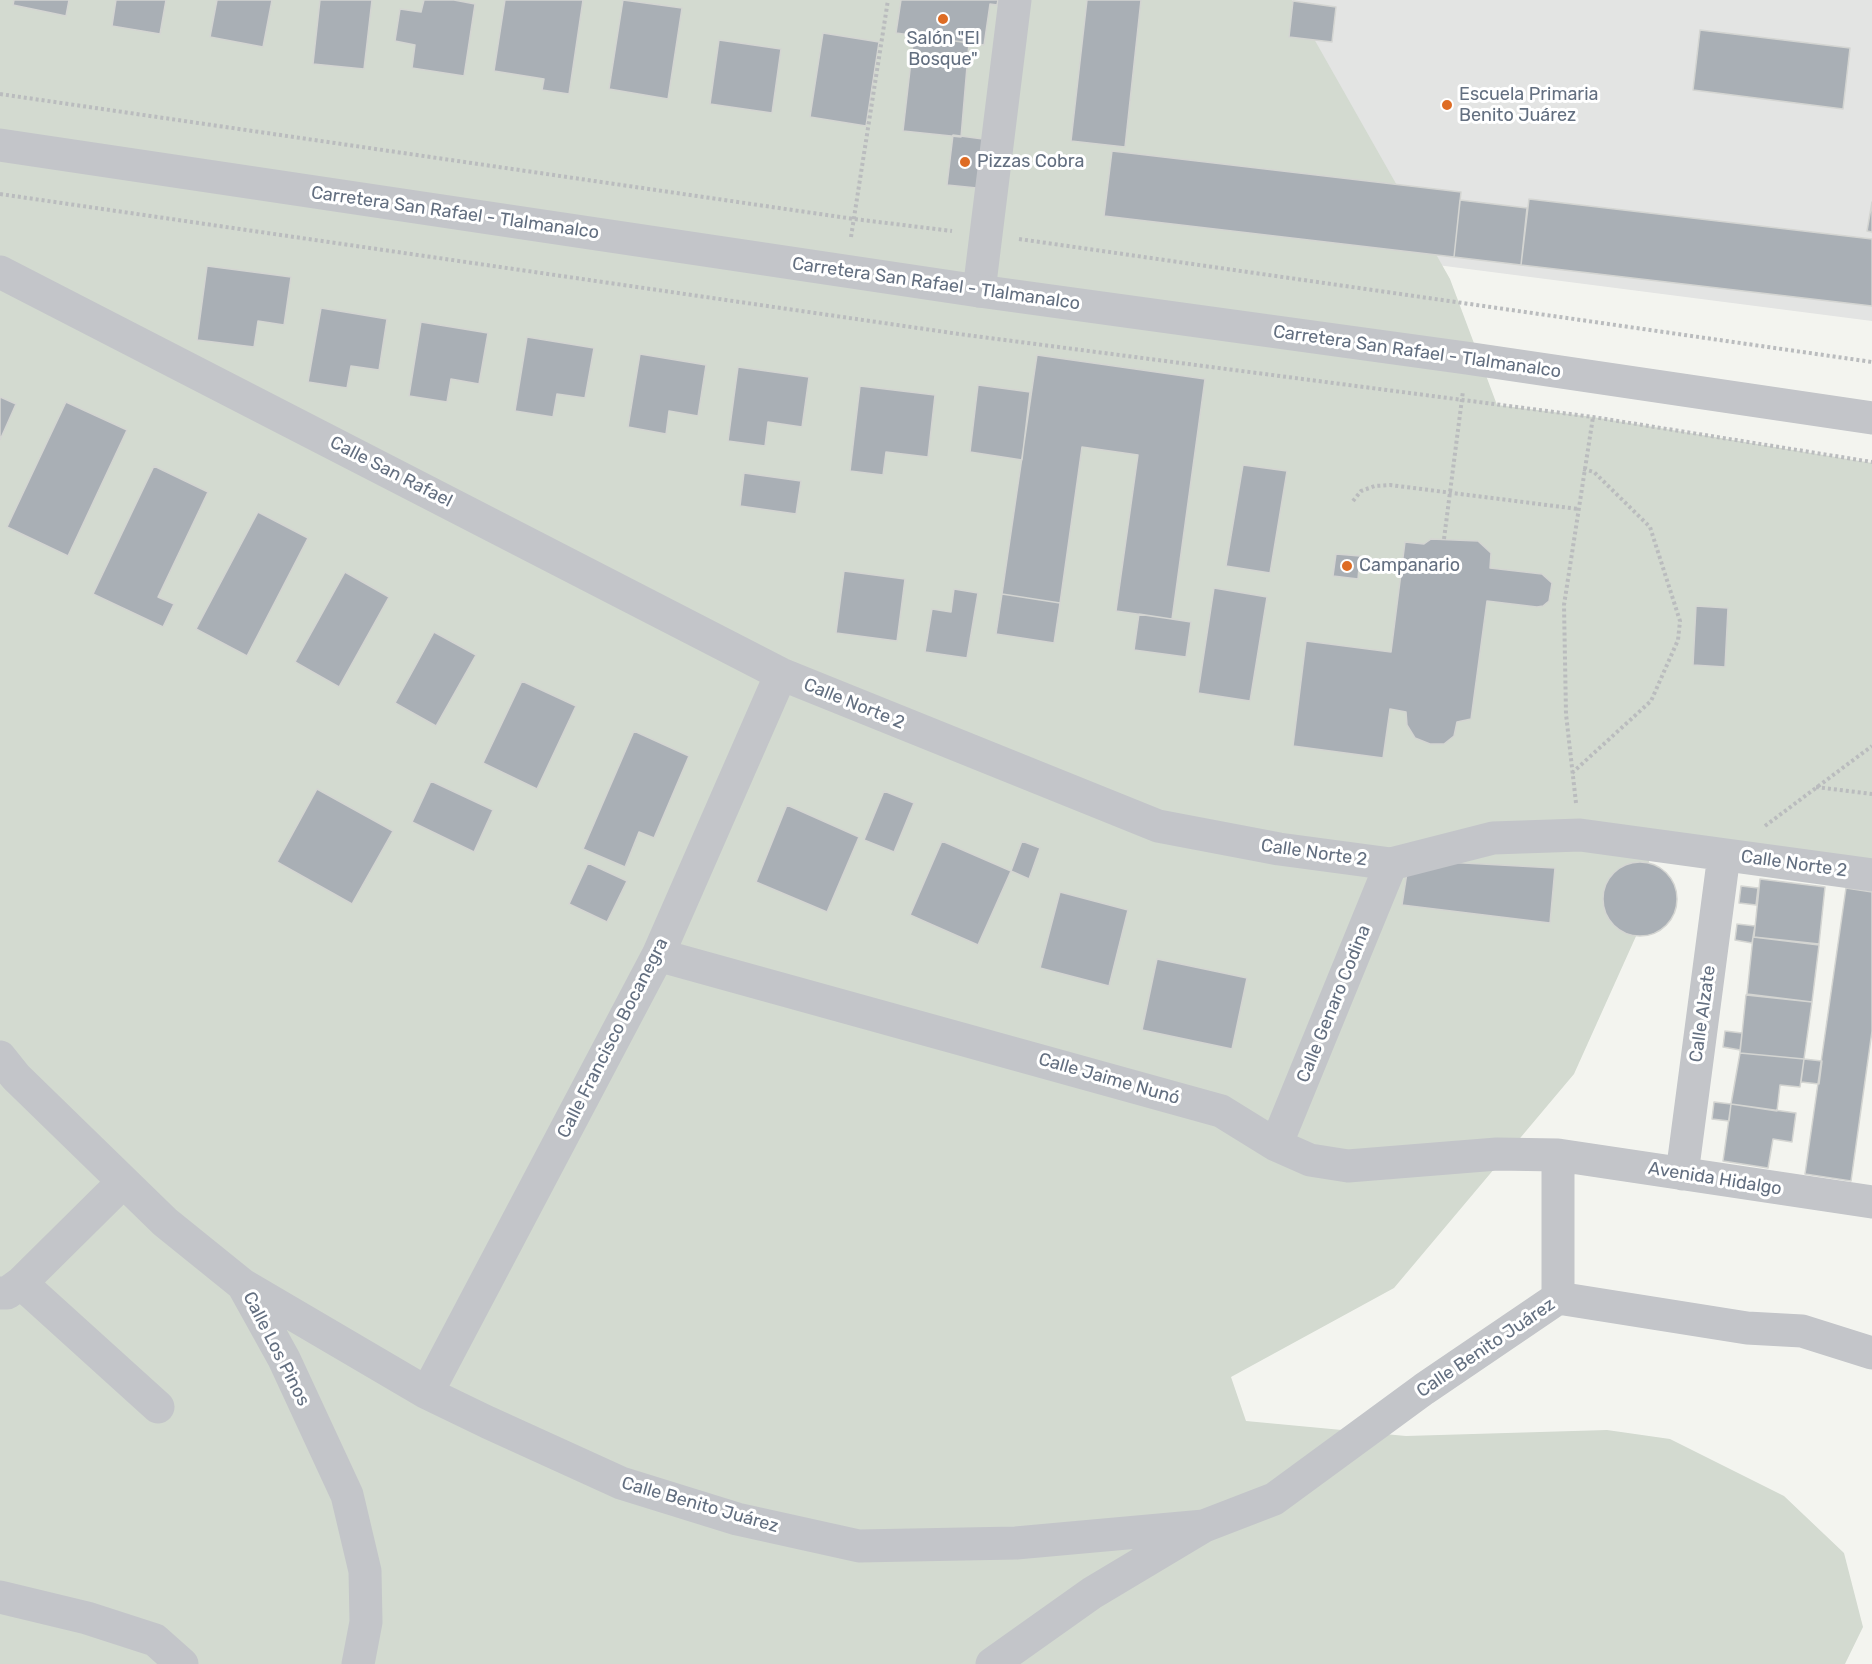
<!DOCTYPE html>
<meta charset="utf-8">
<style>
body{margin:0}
canvas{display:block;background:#f3f4ef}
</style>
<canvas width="1872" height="1664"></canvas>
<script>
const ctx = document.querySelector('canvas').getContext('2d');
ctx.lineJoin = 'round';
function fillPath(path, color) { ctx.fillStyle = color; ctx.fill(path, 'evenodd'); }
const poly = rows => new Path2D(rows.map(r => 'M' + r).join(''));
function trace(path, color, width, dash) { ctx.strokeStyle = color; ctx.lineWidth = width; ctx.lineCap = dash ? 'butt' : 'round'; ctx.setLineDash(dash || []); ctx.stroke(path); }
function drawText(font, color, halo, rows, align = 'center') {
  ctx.font = font + ' Rubik,sans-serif'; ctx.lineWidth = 6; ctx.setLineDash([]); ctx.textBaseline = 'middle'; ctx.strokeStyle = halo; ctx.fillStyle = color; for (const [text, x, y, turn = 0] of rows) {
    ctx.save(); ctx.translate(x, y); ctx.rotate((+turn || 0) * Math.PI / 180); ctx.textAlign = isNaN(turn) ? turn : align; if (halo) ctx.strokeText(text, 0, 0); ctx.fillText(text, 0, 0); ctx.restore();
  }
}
fillPath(poly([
 [1036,0,1872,0,1872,321,1010,210]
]), '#e3e4e3');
fillPath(poly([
 [0,0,1292,0,1450,279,1497,405,1593,417,1872,463,1872,874,1648,843,1649,862,1637,934,1574,1074,1394,1288,1231,1377,1246,1421,1406,1436,1607,1430,1670,1439,1784,1496,1844,1553,1863,1627,1845,1664,0,1664]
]), '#d3dad0');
const building = poly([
 [14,0,69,0,66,16,13,5,14,0],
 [116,0,166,0,160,34,112,26,116,0],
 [217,0,272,0,263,47,210,37,217,0],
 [320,0,372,0,364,69,313,64,320,0],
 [424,0,454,0,475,4,464,76,412,68,415,45,395,41,400,9,421,12,424,0],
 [505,0,583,0,569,94,542,90,544,79,494,71,505,0],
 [623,0,682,8,668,99,609,89,623,0],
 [901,0,998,0,997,5,990,4,984,45,896,33,901,0],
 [1087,0,1141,0,1125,147,1071,141,1087,0],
 [1293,1,1336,7,1332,42,1289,37,1293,1],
 [1700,30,1850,48,1843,109,1693,90,1700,30],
 [823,33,879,42,866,126,810,117,823,33],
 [914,35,969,43,961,137,903,131,914,35],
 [719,40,781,49,772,113,710,104,719,40],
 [953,135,983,139,977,188,947,185,953,135],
 [1112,151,1461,192,1454,257,1104,216,1112,151],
 [1529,199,1872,239,1872,306,1521,265,1529,199],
 [1460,200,1527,208,1521,265,1454,257,1460,200],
 [1872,202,1872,232,1867,231,1872,202],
 [207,266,291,277,284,325,258,321,254,347,197,340,207,266],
 [321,308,387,319,379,370,351,366,347,388,308,382,321,308],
 [421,322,488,333,479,384,451,379,447,402,409,396,421,322],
 [527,337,594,348,585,398,557,394,553,417,515,411,527,337],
 [640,354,706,365,698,416,669,411,666,434,628,427,640,354],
 [1037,355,1205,379,1172,619,1116,611,1138,455,1082,447,1060,603,1002,594,1037,355],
 [738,367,809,377,802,427,768,422,765,446,728,441,738,367],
 [978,385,1030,392,1022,460,970,452,978,385],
 [860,386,935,395,928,457,886,452,883,475,850,471,860,386],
 [0,397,16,404,0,440,0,397],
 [66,402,127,430,68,556,7,527,66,402],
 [1243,465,1287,471,1270,573,1226,566,1243,465],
 [154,466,208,492,158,597,174,604,163,627,93,594,154,466],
 [744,473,801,481,796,514,740,506,744,473],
 [258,512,308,538,247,656,196,629,258,512],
 [1431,539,1478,541,1491,553,1490,568,1542,574,1552,583,1549,601,1543,606,1537,607,1487,601,1471,719,1457,722,1454,736,1444,744,1430,744,1415,738,1407,725,1406,712,1390,709,1383,758,1293,746,1306,641,1391,652,1405,542,1424,544,1431,539],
 [1336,554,1360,556,1358,579,1333,576,1336,554],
 [844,571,905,579,897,641,836,633,844,571],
 [345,572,389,597,339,687,295,662,345,572],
 [1214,588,1267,597,1250,701,1198,693,1214,588],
 [954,589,978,593,967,658,925,652,932,609,951,612,954,589],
 [1002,594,1060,603,1054,643,996,634,1002,594],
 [1696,606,1728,608,1725,667,1693,665,1696,606],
 [1139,614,1191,622,1186,657,1134,650,1139,614],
 [434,632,476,655,436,726,395,703,434,632],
 [522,681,576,706,537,789,483,763,522,681],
 [634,731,689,756,654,838,639,832,625,867,583,849,634,731],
 [431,781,493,810,474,852,412,822,431,781],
 [317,789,393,831,352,904,277,862,317,789],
 [884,791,914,803,894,852,864,840,884,791],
 [787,805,859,837,827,912,756,882,787,805],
 [942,841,1011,871,978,945,910,915,942,841],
 [1022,841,1040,848,1029,879,1011,871,1022,841],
 [1409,860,1555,868,1550,923,1402,905,1409,860],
 '1603 899a37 37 0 1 1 74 0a37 37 0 1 1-74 0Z',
 [588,863,627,881,607,922,569,904,588,863],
 [1760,879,1825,887,1819,944,1754,937,1760,879],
 [1741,886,1758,888,1756,905,1739,903,1741,886],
 [1846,888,1872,892,1872,1031,1851,1181,1805,1174,1846,888],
 [1060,892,1128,910,1109,986,1040,968,1060,892],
 [1737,924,1755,926,1752,943,1735,940,1737,924],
 [1753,937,1819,945,1812,1002,1747,994,1753,937],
 [1157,959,1247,978,1232,1049,1142,1030,1157,959],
 [1746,995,1812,1002,1804,1059,1740,1053,1746,995],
 [1725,1031,1742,1033,1740,1050,1723,1047,1725,1031],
 [1740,1053,1804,1059,1800,1087,1780,1085,1777,1111,1731,1104,1740,1053],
 [1804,1059,1822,1061,1819,1084,1801,1082,1804,1059],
 [1714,1102,1731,1104,1729,1121,1712,1119,1714,1102],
 [1731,1104,1796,1113,1792,1142,1773,1139,1768,1168,1723,1161,1731,1104]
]);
fillPath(building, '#a9afb5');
trace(building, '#d4d5d2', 1.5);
trace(poly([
 [0,94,854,219,952,231],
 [0,194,959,334,1593,417,1872,462],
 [851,237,888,0],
 [1019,239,1872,362],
 [1353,501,1361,491,1375,486,1390,485,1578,509],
 [1444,539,1463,391],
 [1572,773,1651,701,1678,640,1680,621,1650,527,1594,472,1583,469],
 [1816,787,1872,794],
 [1576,803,1566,714,1564,605,1593,417],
 [1765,826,1872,746]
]), '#babcbe', 4, [3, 3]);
trace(poly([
 [0,272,781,674,1158,826,1279,849,1391,864,1493,838,1580,835,1872,875],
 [979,291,1015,0],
 [658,955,1221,1111,1276,1145,1310,1160,1348,1166,1497,1154,1558,1155,1872,1202],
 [0,1057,16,1077,165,1222,243,1285,284,1359,347,1495,365,1571,366,1622,358,1664],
 [1276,1145,1391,864],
 [1558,1155,1558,1298],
 [1682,1174,1724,855],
 [21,1283,158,1407],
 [243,1285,427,1393,487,1422,621,1483,737,1519,859,1546,1016,1543,1204,1526],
 [0,1293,7,1293,21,1283,123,1182],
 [427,1393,658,955,781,674],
 [0,1597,87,1618,155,1640,182,1664],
 [992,1664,1092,1593,1204,1526,1274,1499,1424,1389,1558,1298,1747,1328,1802,1331,1872,1353]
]), '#c3c5c9', 33);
trace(poly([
 [0,145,979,291,1466,358,1872,418]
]), '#c3c5c9', 33);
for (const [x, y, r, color] of [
 [943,19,6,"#de6c24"],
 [1447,105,6,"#de6c24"],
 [965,162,6,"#de6c24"],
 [1347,566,6,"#de6c24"]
]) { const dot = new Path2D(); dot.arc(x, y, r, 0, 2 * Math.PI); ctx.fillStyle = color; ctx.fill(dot); trace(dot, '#fff', 2); }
drawText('18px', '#636f80', '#fff', [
 ["Salón \"El",943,39,"center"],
 ["Bosque\"",943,60,"center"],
 ["Escuela Primaria",1459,95],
 ["Benito Juárez",1459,116],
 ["Pizzas Cobra",977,162],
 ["Campanario",1359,566]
], 'left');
drawText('18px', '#636f80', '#fff', [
 ["Carretera San Rafael - Tlalmanalco",455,213,8],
 ["Carretera San Rafael - Tlalmanalco",936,284,8],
 ["Carretera San Rafael - Tlalmanalco",1417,352,8],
 ["Calle San Rafael",391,472,27],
 ["Calle Norte 2",854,704,22],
 ["Calle Norte 2",1314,853,8],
 ["Calle Norte 2",1794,864,8],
 ["Calle Genaro Codina",1334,1004,-68],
 ["Calle Alzate",1703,1014,-82],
 ["Calle Francisco Bocanegra",613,1038,-63],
 ["Calle Jaime Nunó",1109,1079,16],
 ["Avenida Hidalgo",1715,1179,9],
 ["Calle Benito Juárez",1486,1348,-34],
 ["Calle Los Pinos",276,1349,63],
 ["Calle Benito Juárez",700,1505,16]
]);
</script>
